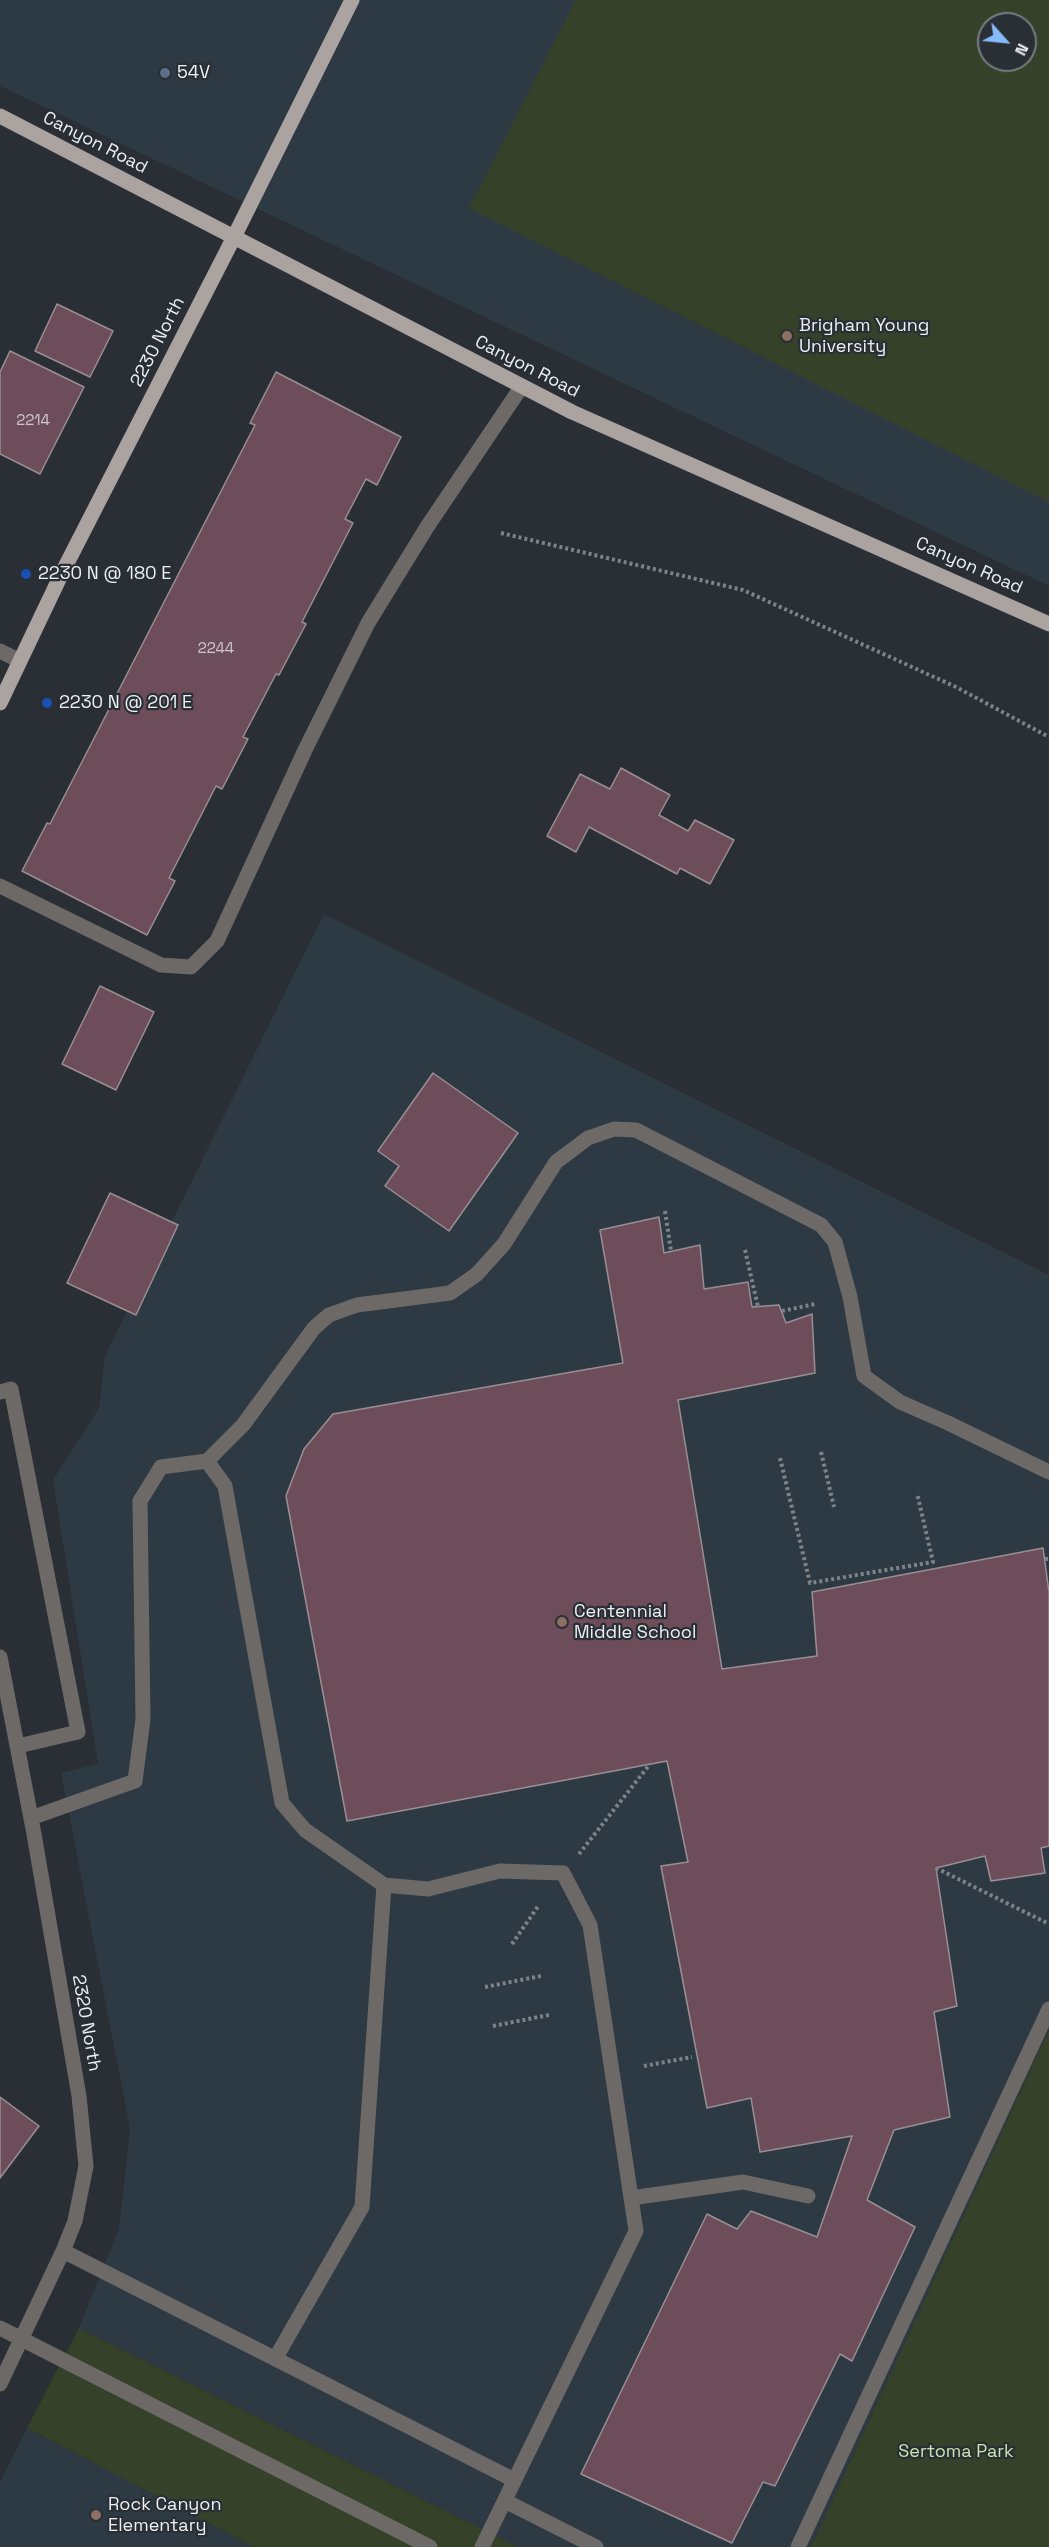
<!DOCTYPE html>
<style>
body{margin:0}
#map{position:relative;width:1049px;height:2547px;overflow:hidden;background:#292f34;font-family:"Space Grotesk",sans-serif}
canvas{display:block}
.north{position:absolute;left:977px;top:12px;width:60px;height:60px;box-sizing:border-box;background:#292f34;border:2px solid #777c81;border-radius:50%;rotate:117deg;font-size:16px;font-weight:700;line-height:24px;text-align:center;color:#ecf0f4}
.north::after{content:'';display:block;margin:auto;width:21px;height:27px;background:#86bbfb;clip-path:polygon(50% 0,100% 100%,50% 72%,0 100%)}
</style>
<div id="map">
<canvas width="1049" height="2547"></canvas>
<div class="north">N</div>
</div>
<script>
const ctx = document.querySelector('canvas').getContext('2d');
ctx.lineJoin = 'round';
function fillPath(path, color) { ctx.fillStyle = color; ctx.fill(path, 'evenodd'); }
const poly = rows => new Path2D(rows.map(r => 'M' + r).join(''));
function trace(path, color, width, dash) { ctx.strokeStyle = color; ctx.lineWidth = width; ctx.lineCap = dash ? 'butt' : 'round'; ctx.setLineDash(dash || []); ctx.stroke(path); }
function drawText(font, color, halo, rows, align = 'center') {
  ctx.font = font + ' "Space Grotesk",sans-serif'; ctx.lineWidth = 4.5; ctx.setLineDash([]); ctx.textBaseline = 'middle'; ctx.strokeStyle = halo; ctx.fillStyle = color; for (const [text, x, y, turn = 0] of rows) {
    ctx.save(); ctx.translate(x, y); ctx.rotate((+turn || 0) * Math.PI / 180); ctx.textAlign = isNaN(turn) ? turn : align; if (halo) ctx.strokeText(text, 0, 0); ctx.fillText(text, 0, 0); ctx.restore();
  }
}
fillPath(poly([
 [0,0,1049,0,1049,586,0,86],
 [989,24,1025,24,1025,60,989,60],
 [324,914,1049,1275,1049,2030,811,2547,518,2547,79,2328,119,2229,130,2129,61,1773,98,1764,53,1480,99,1408,105,1356],
 [27,2428,254,2547,0,2547,0,2482]
]), '#2e3a43');
fillPath(poly([
 [576,0,1049,0,1049,502,469,208],
 [989,24,1025,24,1025,60,989,60],
 [1049,2030,1049,2547,811,2547],
 [79,2328,518,2547,254,2547,27,2428]
]), '#354128');
const building = poly([
 [57,304,113,331,90,377,35,351,57,304],
 [10,351,84,387,40,474,0,454,0,372,10,351],
 [276,372,401,437,377,485,366,479,345,519,353,523,302,622,306,624,279,675,276,674,243,737,248,739,222,789,216,786,169,878,175,881,147,935,22,871,47,823,50,824,255,425,250,423,276,372],
 [621,768,670,795,659,815,688,831,695,820,734,840,710,884,680,868,677,874,589,827,576,852,547,836,580,774,610,789,621,768],
 [100,986,154,1012,116,1090,62,1064,100,986],
 [433,1073,518,1133,449,1231,385,1186,399,1166,378,1151,433,1073],
 [110,1193,178,1225,136,1315,67,1283,110,1193],
 [659,1217,664,1253,700,1245,704,1289,748,1282,752,1307,779,1305,786,1323,812,1314,815,1373,678,1400,722,1669,817,1656,812,1592,1043,1548,1049,1592,1049,1846,1041,1848,1045,1873,991,1881,985,1856,936,1868,957,2006,934,2012,950,2117,894,2130,867,2200,915,2227,852,2361,840,2354,775,2486,763,2482,732,2543,581,2474,707,2214,737,2229,751,2211,817,2237,852,2136,760,2152,751,2098,707,2108,661,1866,688,1862,667,1761,347,1821,286,1496,304,1449,333,1414,623,1363,600,1230,659,1217],
 [0,2097,39,2126,0,2178,0,2097]
]);
fillPath(building, '#6e4d5a');
trace(building, '#998f92', 1.5);
trace(poly([
 [501,533,743,590,956,687,1049,737],
 [665,1211,671,1251],
 [745,1250,758,1307],
 [782,1311,815,1304],
 [821,1452,834,1507],
 [780,1458,810,1583,933,1562,917,1493],
 [1045,1559,1049,1559],
 [579,1854,650,1764],
 [936,1868,1049,1924],
 [512,1944,539,1905],
 [485,1987,541,1976],
 [493,2026,549,2015],
 [644,2066,692,2057]
]), '#7e8387', 4, [3, 3]);
trace(poly([
 [0,651,20,661],
 [0,886,161,965,191,967,217,941,305,750,368,623,427,527,522,386],
 [0,1392,11,1389,78,1732,18,1746],
 [207,1461,243,1425,314,1328,329,1315,357,1305,450,1293,477,1274,504,1244,556,1162,588,1138,614,1129,636,1130,821,1225,835,1242,850,1297,864,1376,900,1402,948,1423,1049,1472],
 [0,1657,34,1834,79,2096,86,2166,75,2221,63,2251,0,2384],
 [31,1818,135,1781,143,1719,140,1501,161,1467,207,1461,225,1486,282,1803,305,1830,384,1885,428,1889,500,1871,563,1873,590,1925,636,2231,482,2547],
 [631,2198,743,2182,808,2196],
 [63,2251,514,2480],
 [0,2328,430,2547],
 [275,2359,362,2207,384,1885],
 [505,2501,596,2547],
 [798,2547,1049,2009]
]), '#6d6967', 15);
trace(poly([
 [0,116,572,412,1049,624],
 [0,703,61,575,234,237,352,0]
]), '#aba3a0', 15);
for (const [x, y, r, color] of [
 [165,73,6,"#5c6f8a"],
 [787,336,6,"#8d6e63"],
 [26,574,6,"#1a4fb4"],
 [47,703,6,"#1a4fb4"],
 [562,1622,6,"#8d6e63"],
 [96,2515,6,"#8d6e63"]
]) { const dot = new Path2D(); dot.arc(x, y, r, 0, 2 * Math.PI); ctx.fillStyle = color; ctx.fill(dot); trace(dot, '#292f34', 2); }
drawText('15px', '#ccc7ce', null, [
 ["2214",33,421],
 ["2244",216,649]
]);
drawText('18px', '#ecf0f4', '#292f34', [
 ["54V",177,73],
 ["Brigham Young",799,326],
 ["University",799,347],
 ["2230 N @ 180 E",38,574],
 ["2230 N @ 201 E",59,703],
 ["Centennial",574,1612],
 ["Middle School",574,1633],
 ["Rock Canyon",108,2505],
 ["Elementary",108,2526]
], 'left');
drawText('18px', '#ecf0f4', '#292f34', [
 ["Canyon Road",95,143,27],
 ["2230 North",158,342,-63],
 ["Canyon Road",527,367,27],
 ["Canyon Road",969,566,24],
 ["2320 North",86,2023,80]
]);
drawText('18px', '#cae5ad', '#292f34', [
 ["Sertoma Park",956,2452]
]);
</script>
